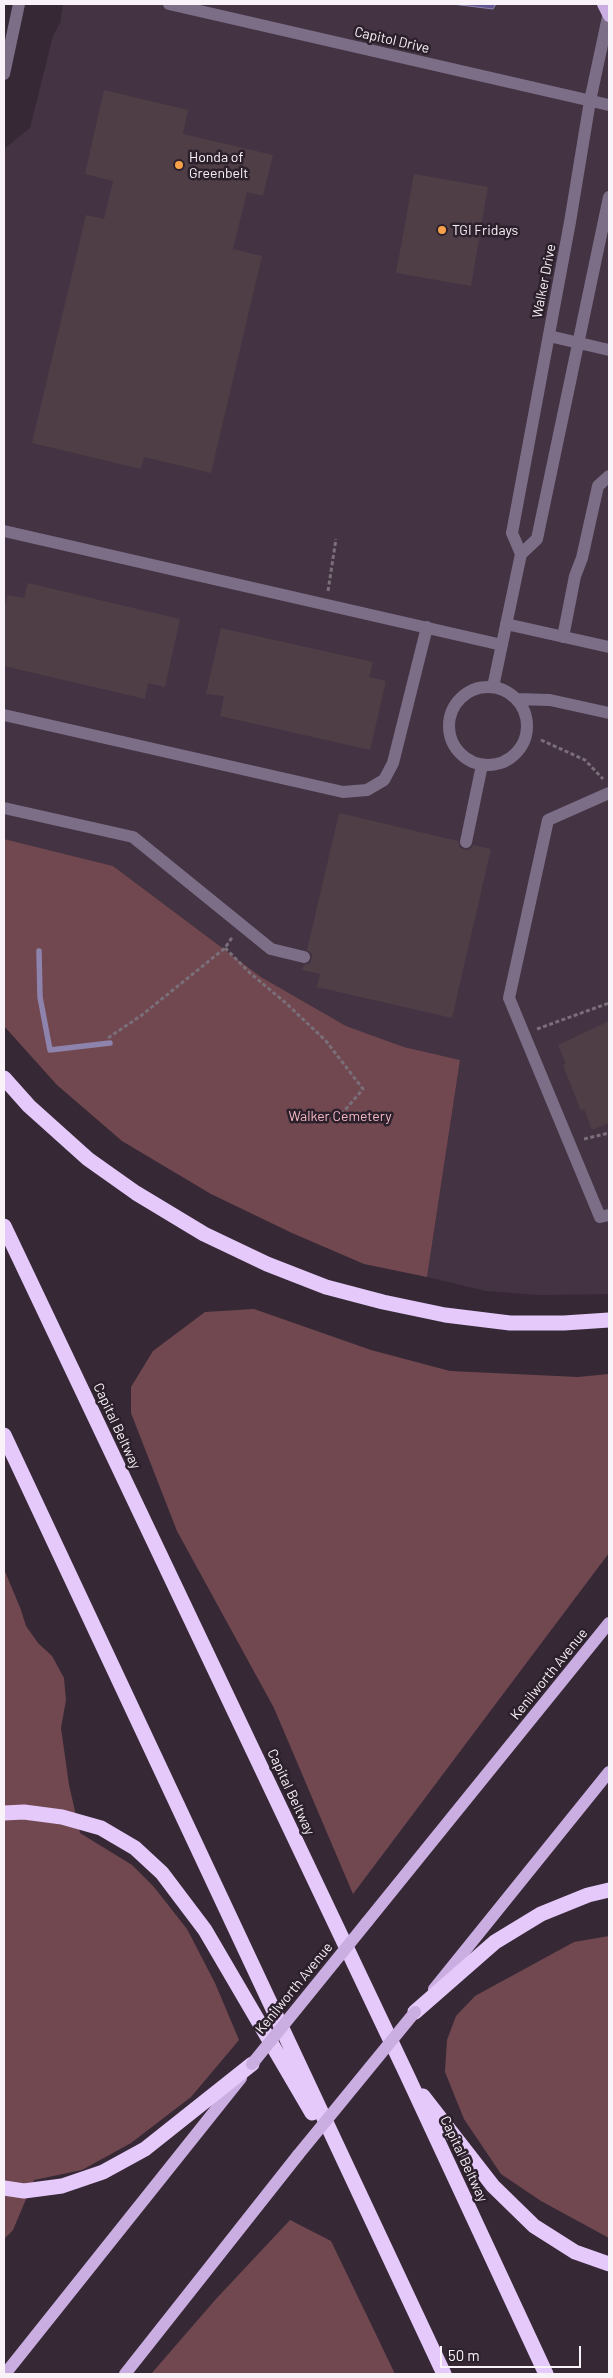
<!DOCTYPE html>
<style>
body{margin:0}
#map{position:relative;width:613px;height:2378px;overflow:hidden;background:#362935;font-family:Barlow,sans-serif}
canvas{display:block}
.frame{position:absolute;inset:0;border:5px solid #faf2f9;pointer-events:none}
.scale{position:absolute;left:440px;top:2346px;width:141px;height:22px;box-sizing:border-box;border:2px solid #faf2f9;border-top:0;padding-left:6px;font-size:15px;line-height:18px;white-space:nowrap;color:#faf2f9;-webkit-text-stroke:4px #2b202b;paint-order:stroke}
</style>
<div id="map">
<canvas width="613" height="2378"></canvas>
<div class="frame"></div>
<div class="scale">50 m</div>
</div>
<script>
const ctx = document.querySelector('canvas').getContext('2d');
ctx.lineJoin = 'round';
function fillPath(path, color) { ctx.fillStyle = color; ctx.fill(path, 'evenodd'); }
const poly = rows => new Path2D(rows.map(r => 'M' + r).join(''));
function trace(path, color, width, dash) { ctx.strokeStyle = color; ctx.lineWidth = width; ctx.lineCap = dash ? 'butt' : 'round'; ctx.setLineDash(dash || []); ctx.stroke(path); }
function drawText(font, color, halo, rows, align = 'center') {
  ctx.font = font + ' Barlow,sans-serif'; ctx.lineWidth = 5; ctx.setLineDash([]); ctx.textBaseline = 'middle'; ctx.strokeStyle = halo; ctx.fillStyle = color; for (const [text, x, y, turn = 0] of rows) {
    ctx.save(); ctx.translate(x, y); ctx.rotate((+turn || 0) * Math.PI / 180); ctx.textAlign = isNaN(turn) ? turn : align; if (halo) ctx.strokeText(text, 0, 0); ctx.fillText(text, 0, 0); ctx.restore();
  }
}
fillPath(poly([
 [63,4,609,4,609,1294,540,1295,486,1291,427,1277,460,1060,404,1047,346,1026,261,977,113,866,4,839,4,149,30,128,53,36,60,23]
]), '#443343');
fillPath(poly([
 [4,839,113,866,261,977,346,1026,404,1047,460,1060,427,1277,364,1264,292,1233,211,1194,122,1141,57,1085,4,1026],
 [254,1309,371,1350,450,1371,578,1377,609,1374,609,1553,353,1894,274,1708,177,1531,131,1413,131,1387,153,1351,205,1312],
 [4,1569,21,1610,26,1626,38,1643,52,1656,64,1678,66,1700,61,1728,69,1785,80,1833,132,1865,154,1887,187,1929,215,1983,239,2040,191,2097,131,2143,82,2170,34,2180,13,2230,4,2239],
 [609,1936,609,2238,541,2201,501,2174,464,2119,445,2072,447,2040,456,2016,475,1996,574,1942],
 [290,2220,331,2241,395,2374,151,2374,216,2299]
]), '#714850');
const water = poly([
 [452,4,496,4,493,9,452,4]
]);
fillPath(water, '#5e538d');
trace(water, '#8d83ad', 1);
trace(poly([
 [39,951,40,997,50,1050,110,1043]
]), '#8d83ad', 5.5);
fillPath(poly([
 [104,90,188,110,183,134,273,155,263,196,247,192,233,249,262,256,211,473,144,457,141,469,32,443,86,215,104,219,113,181,85,174],
 [414,174,488,187,471,286,396,273],
 [28,583,180,619,165,687,148,683,145,699,4,666,4,611,7,595,24,598],
 [221,628,373,662,369,677,386,681,370,750,220,716,224,696,206,694],
 [339,813,458,841,460,848,464,850,469,850,474,845,491,849,452,1018,317,987,320,974,302,970,304,965,310,963,312,958,312,954,307,950],
 [609,1021,609,1123,592,1130,584,1109,581,1111,563,1065,566,1064,558,1045]
]), '#4f3e46');
trace(poly([
 [328,591,336,539],
 [541,740,585,760,603,779],
 [225,948,250,973,287,1004,326,1041,363,1089,340,1116],
 [537,1029,609,1003],
 [108,1038,142,1015,225,948,233,936],
 [584,1139,609,1133]
]), '#7a6f79', 3, [4, 2.5]);
trace(poly([
 [169,4,609,105],
 [4,74,19,4],
 [549,336,609,350],
 [4,531,502,645],
 [521,554,512,533,570,222,590,101,609,12],
 [506,624,609,647],
 [563,637,575,576,582,558,598,486,609,476],
 '449 726a39 39 0 1 1 78 0a39 39 0 1 1-78 0Z',
 [493,687,521,554,537,539,609,197],
 [516,699,550,700,609,713],
 [4,715,343,792,367,790,384,780,393,763,427,627],
 [609,793,548,820,509,998,600,1217,609,1215],
 [4,808,133,837,271,949,304,957],
 [466,842,482,765]
]), '#7c6e87', 12);
trace(poly([
 [603,4,609,16],
 [367,1922,609,1623],
 [434,1989,609,1772],
 [5,2374,241,2078],
 [125,2374,298,2155]
]), '#caade1', 12);
trace(poly([
 [4,1078,29,1106,88,1159,136,1193,204,1234,267,1264,326,1287,383,1302,445,1315,510,1323,564,1323,609,1320],
 [4,1226,407,2075,546,2374],
 [4,1435,444,2374],
 [4,1813,24,1812,62,1817,101,1828,135,1848,162,1873,205,1930,312,2113],
 [415,2012,495,1942,541,1914,588,1895,609,1890],
 [423,2096,493,2186,534,2226,575,2252,609,2264],
 [4,2188,24,2191,62,2186,103,2172,145,2149,252,2064]
]), '#e5c9fb', 15);
trace(poly([
 [252,2064,367,1922],
 [298,2155,415,2012]
]), '#caade1', 12);
for (const [x, y, r, color] of [
 [179,165,5,"#f8a14a"],
 [442,230,5,"#f8a14a"]
]) { const dot = new Path2D(); dot.arc(x, y, r, 0, 2 * Math.PI); ctx.fillStyle = color; ctx.fill(dot); trace(dot, '#2b202b', 2); }
drawText('14px', '#faf2f9', '#2b202b', [
 ["Capitol Drive",392,40,13],
 ["Walker Drive",544,281,-79],
 ["Capital Beltway",117,1426,65],
 ["Kenilworth Avenue",549,1674,-51],
 ["Capital Beltway",291,1792,65],
 ["Kenilworth Avenue",294,1988,-51],
 ["Capital Beltway",464,2159,65]
]);
drawText('14px', '#faf2f9', '#2b202b', [
 ["Honda of",189,157],
 ["Greenbelt",189,173],
 ["TGI Fridays",452,230]
], 'left');
drawText('14px', '#f5b7c3', '#2b202b', [
 ["Walker Cemetery",340,1116]
]);
</script>
